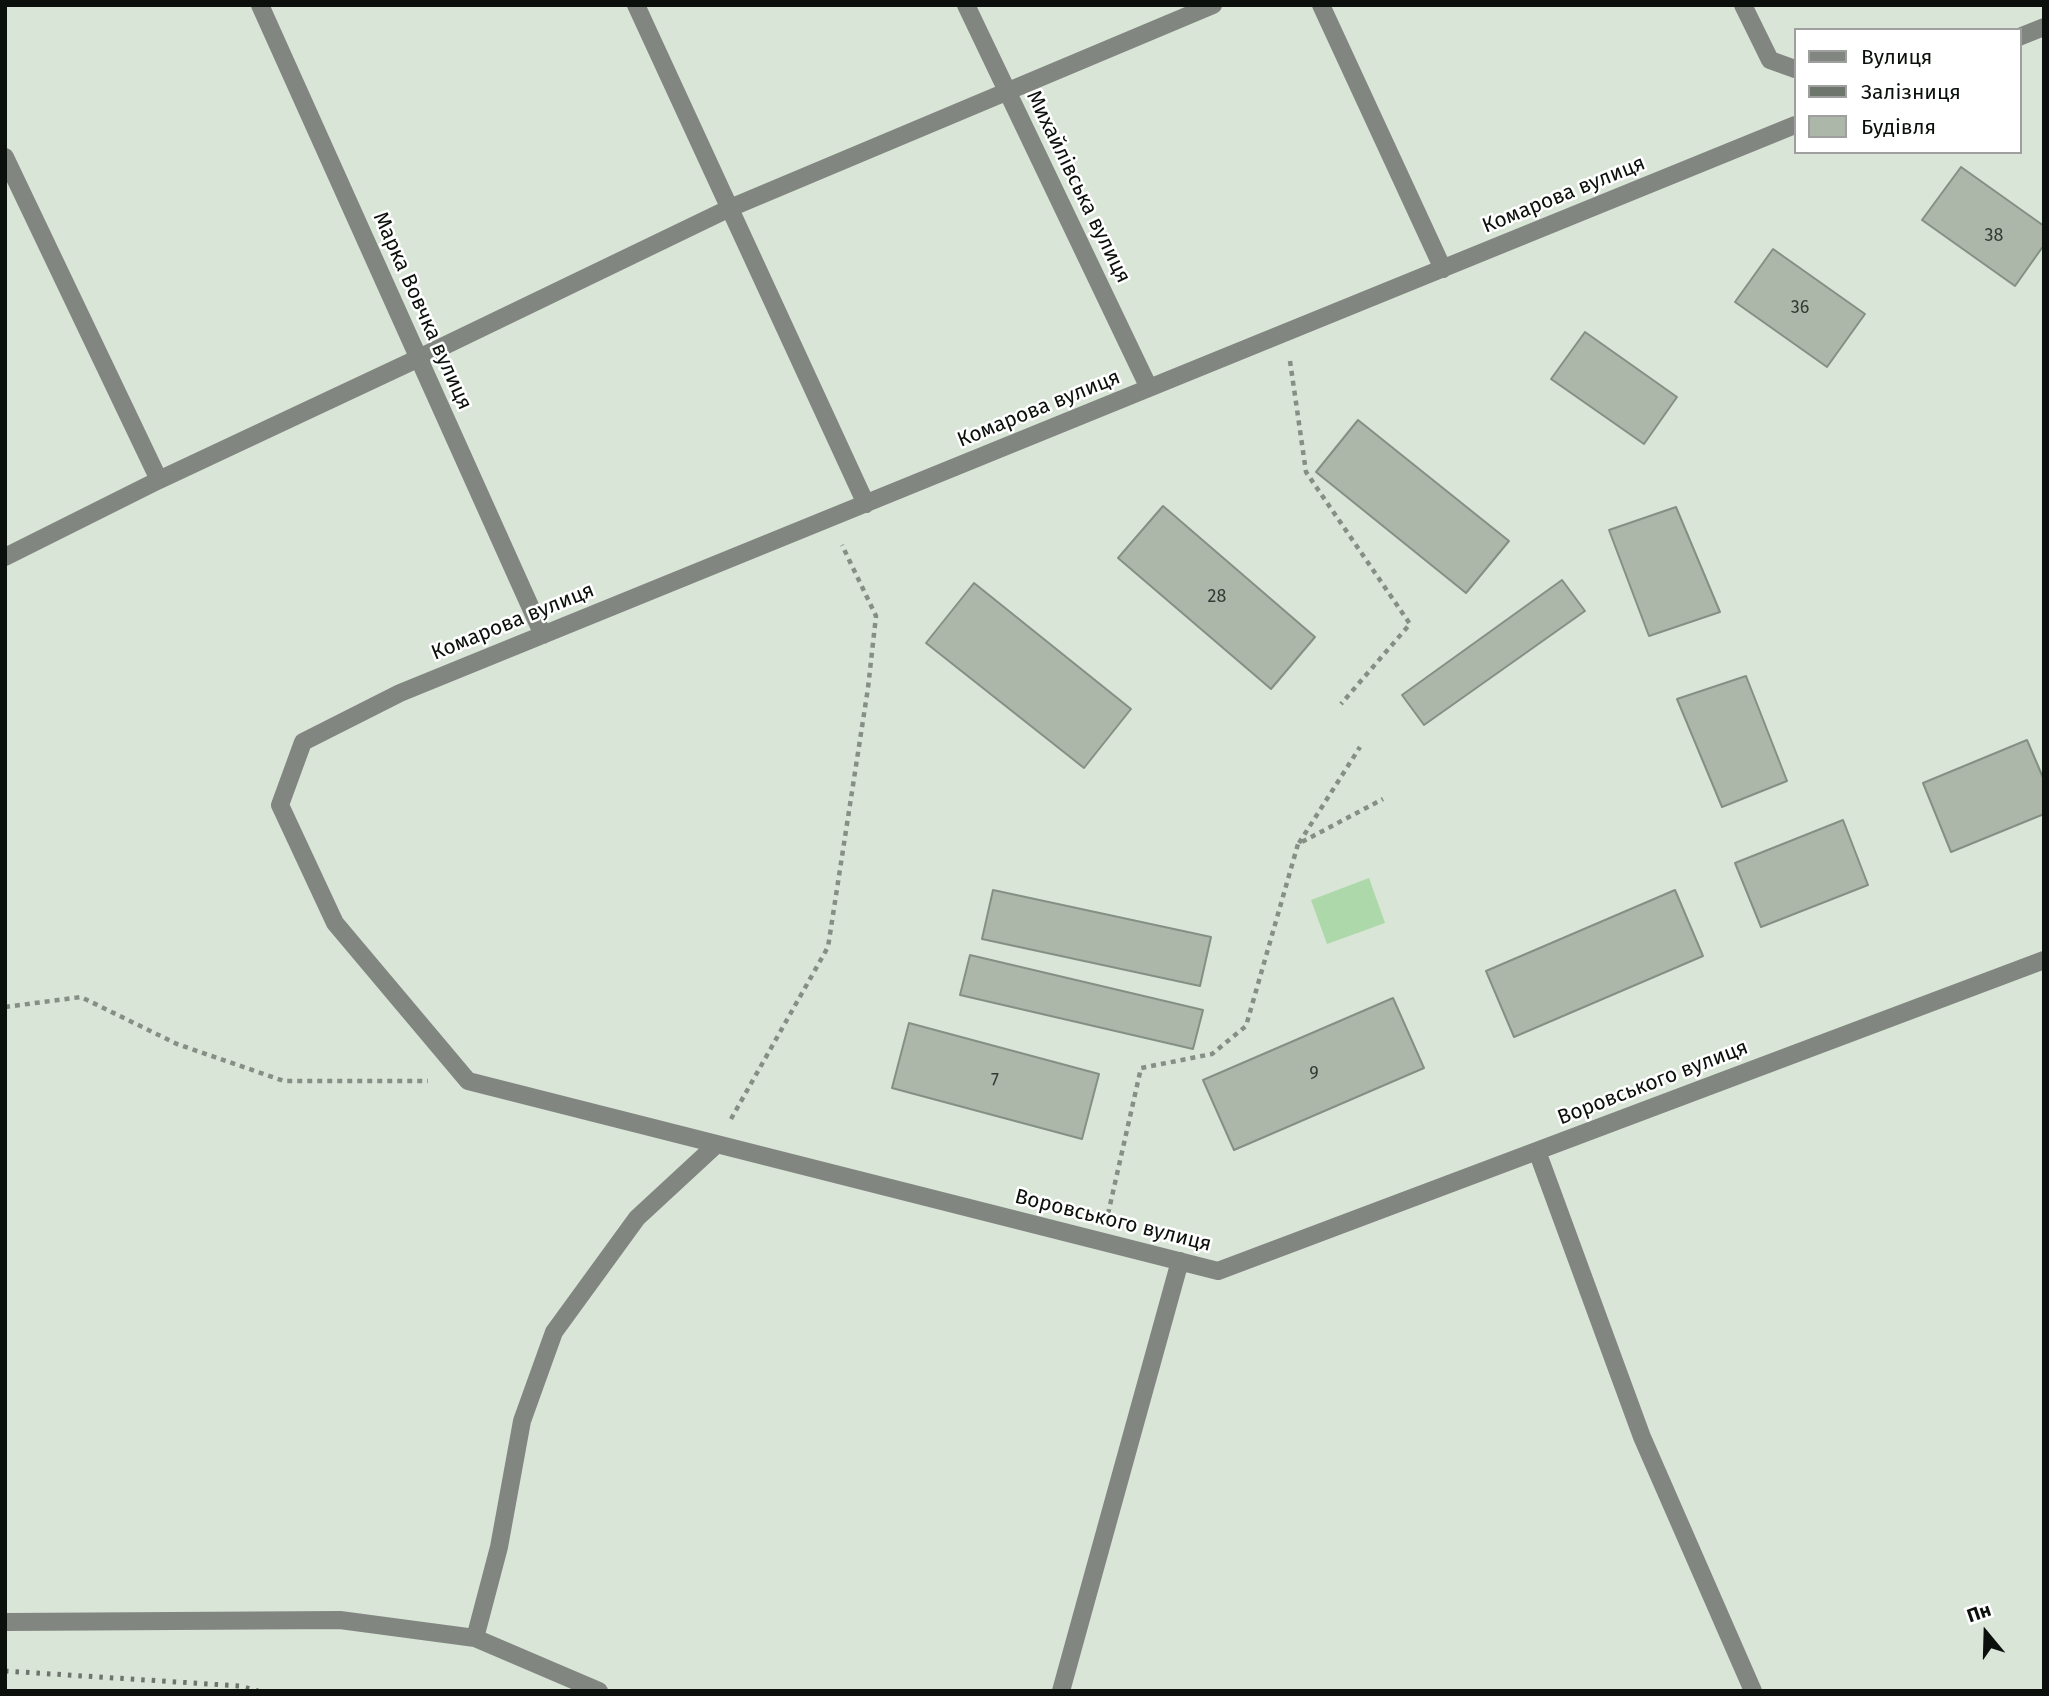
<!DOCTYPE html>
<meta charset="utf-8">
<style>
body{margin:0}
#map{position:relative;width:2049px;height:1696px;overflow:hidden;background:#d9e5d7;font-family:"Fira Sans",sans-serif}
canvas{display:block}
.frame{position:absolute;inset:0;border:7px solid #0c100c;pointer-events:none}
.legend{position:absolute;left:1794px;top:28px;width:228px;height:126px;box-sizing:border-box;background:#fff;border:2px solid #9e9f9e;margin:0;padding:9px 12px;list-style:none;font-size:21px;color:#0c100c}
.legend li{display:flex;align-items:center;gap:14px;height:35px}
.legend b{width:35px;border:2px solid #9e9f9e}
.north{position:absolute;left:1951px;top:1598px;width:70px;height:70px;-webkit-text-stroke:5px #fff;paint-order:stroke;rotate:341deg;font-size:19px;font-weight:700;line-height:28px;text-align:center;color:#0c100c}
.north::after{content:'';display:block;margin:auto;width:24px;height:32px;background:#0c100c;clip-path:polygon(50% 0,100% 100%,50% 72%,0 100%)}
</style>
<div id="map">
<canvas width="2049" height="1696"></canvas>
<div class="frame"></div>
<ul class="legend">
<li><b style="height:9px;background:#828681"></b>Вулиця</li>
<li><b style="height:9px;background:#6d756c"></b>Залізниця</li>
<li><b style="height:19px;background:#acb7aa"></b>Будівля</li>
</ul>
<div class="north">Пн</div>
</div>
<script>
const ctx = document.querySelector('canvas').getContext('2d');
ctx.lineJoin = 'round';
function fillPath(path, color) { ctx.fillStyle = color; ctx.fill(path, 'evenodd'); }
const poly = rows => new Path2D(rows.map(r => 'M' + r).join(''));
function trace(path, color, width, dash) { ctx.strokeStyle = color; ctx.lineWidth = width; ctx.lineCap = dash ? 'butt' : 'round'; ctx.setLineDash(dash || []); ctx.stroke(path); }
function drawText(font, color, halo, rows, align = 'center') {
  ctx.font = font + ' "Fira Sans",sans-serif'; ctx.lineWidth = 5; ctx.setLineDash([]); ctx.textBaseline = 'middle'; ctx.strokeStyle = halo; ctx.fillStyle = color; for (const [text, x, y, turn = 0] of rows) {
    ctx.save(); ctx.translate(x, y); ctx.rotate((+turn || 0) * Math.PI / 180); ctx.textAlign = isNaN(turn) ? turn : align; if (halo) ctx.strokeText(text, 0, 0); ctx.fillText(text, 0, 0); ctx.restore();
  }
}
fillPath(poly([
 [1369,878,1385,923,1327,944,1311,900]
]), '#add8a9');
const building = poly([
 [1961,167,2044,226,2044,245,2015,286,1922,220,1961,167],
 [1773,249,1865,314,1827,367,1735,302,1773,249],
 [1585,332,1677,397,1644,444,1551,379,1585,332],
 [1358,420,1509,541,1466,593,1316,472,1358,420],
 [1163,506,1315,637,1271,689,1118,558,1163,506],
 [1676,507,1720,612,1649,636,1609,530,1676,507],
 [1562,580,1585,611,1424,725,1402,695,1562,580],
 [974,583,1131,709,1084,768,926,643,974,583],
 [1746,676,1787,781,1722,807,1677,699,1746,676],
 [2027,740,2044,780,2044,814,1951,852,1923,783,2027,740],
 [1843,820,1868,885,1761,927,1735,863,1843,820],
 [993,890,1211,937,1200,986,982,939,993,890],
 [1675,890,1703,956,1514,1037,1486,971,1675,890],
 [970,955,1203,1010,1193,1049,960,995,970,955],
 [1393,998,1424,1068,1234,1150,1203,1080,1393,998],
 [909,1023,1099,1074,1082,1139,892,1088,909,1023]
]);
fillPath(building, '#acb7aa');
trace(building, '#859084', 2);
trace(poly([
 [1290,361,1306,472,1410,624,1341,704],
 [1299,843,1360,747],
 [5,1007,81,997,177,1044,284,1081,428,1081],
 [731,1119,828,947,868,688,876,616,842,545],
 [1108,1214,1141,1068,1212,1054,1246,1026,1298,844,1383,799]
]), '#868f85', 4.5, [5, 5]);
trace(poly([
 [260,5,543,635],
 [636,5,866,504],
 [966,5,1149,388],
 [1321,5,1443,269],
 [1743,5,1770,60,1795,69],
 [2019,37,2044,27],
 [1795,125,400,693,303,742,280,805,335,923,468,1081,1218,1271,2044,960],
 [5,157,159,480,5,557],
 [159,480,419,358,730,208,1213,5],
 [1537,1151,1642,1437,1753,1691],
 [5,1622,340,1620,475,1638,499,1547,522,1421,554,1332,637,1218,717,1144],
 [475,1638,599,1691],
 [1061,1691,1180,1261]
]), '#828681', 18);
trace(poly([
 [5,1671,240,1686,258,1691]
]), '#6d756c', 5, [3.5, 7]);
drawText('18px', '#343a34', null, [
 ["38",1994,236],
 ["36",1800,308],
 ["28",1217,597],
 ["9",1314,1074],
 ["7",995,1081]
]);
drawText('21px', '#0c100c', '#fff', [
 ["Михайлівська вулиця",1078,187,64],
 ["Комарова вулиця",1564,195,-22],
 ["Марка Вовчка вулиця",422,311,66],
 ["Комарова вулиця",1039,409,-22],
 ["Комарова вулиця",513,622,-22],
 ["Воровського вулиця",1653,1083,-21],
 ["Воровського вулиця",1113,1221,14]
]);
</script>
